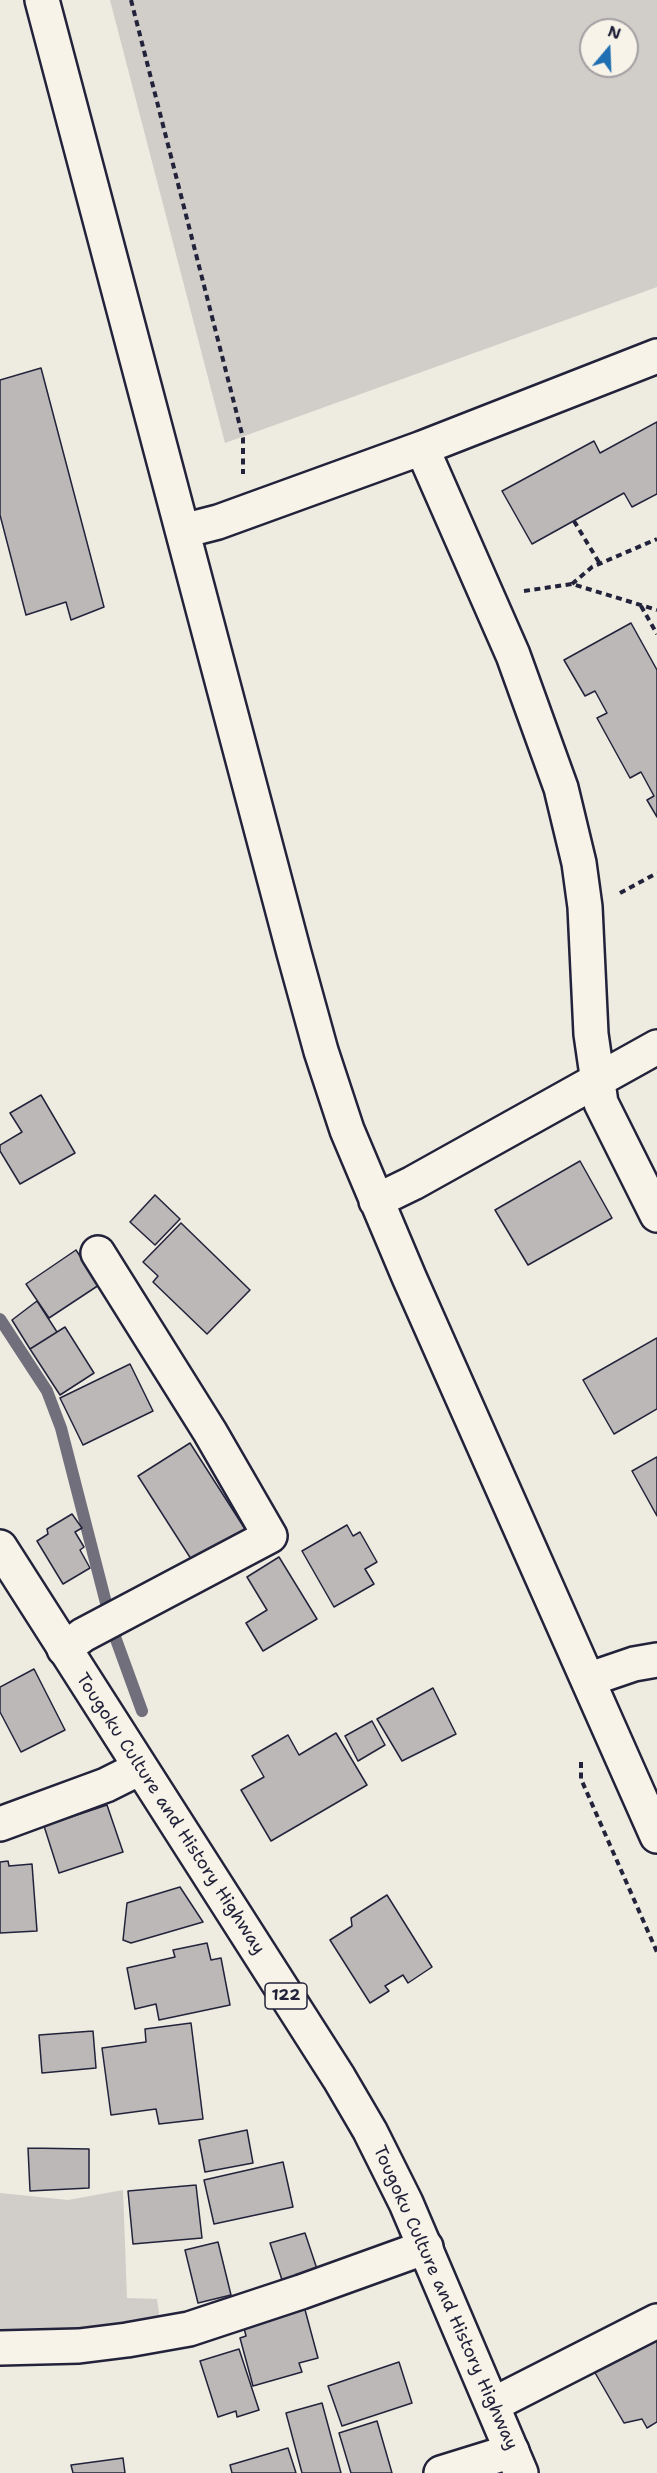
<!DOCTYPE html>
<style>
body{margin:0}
#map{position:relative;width:657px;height:2473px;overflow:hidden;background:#eeebe1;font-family:"Shantell Sans",sans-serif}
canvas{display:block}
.north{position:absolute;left:579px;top:18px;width:60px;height:60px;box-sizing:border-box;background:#f7f3e8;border:2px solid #a29fa3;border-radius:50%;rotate:19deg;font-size:16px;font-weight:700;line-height:24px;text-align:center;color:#22223b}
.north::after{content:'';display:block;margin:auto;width:21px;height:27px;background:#1f6fb2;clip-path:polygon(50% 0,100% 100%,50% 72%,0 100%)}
</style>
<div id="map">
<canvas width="657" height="2473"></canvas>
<div class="north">N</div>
</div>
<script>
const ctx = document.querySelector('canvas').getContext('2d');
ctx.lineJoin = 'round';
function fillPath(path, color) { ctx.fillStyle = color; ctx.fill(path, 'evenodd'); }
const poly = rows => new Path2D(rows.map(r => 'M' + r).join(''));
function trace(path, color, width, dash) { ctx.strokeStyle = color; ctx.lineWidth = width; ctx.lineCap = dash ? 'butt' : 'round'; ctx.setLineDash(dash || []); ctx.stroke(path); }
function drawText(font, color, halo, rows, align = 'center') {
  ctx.font = font + ' "Shantell Sans",sans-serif'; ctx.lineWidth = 4.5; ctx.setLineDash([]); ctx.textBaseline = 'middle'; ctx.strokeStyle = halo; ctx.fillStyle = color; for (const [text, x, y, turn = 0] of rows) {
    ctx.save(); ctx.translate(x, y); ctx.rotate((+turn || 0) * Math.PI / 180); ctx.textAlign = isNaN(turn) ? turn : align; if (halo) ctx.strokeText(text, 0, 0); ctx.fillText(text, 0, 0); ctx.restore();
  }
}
fillPath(poly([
 [110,0,657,0,657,287,225,443],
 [591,30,627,30,627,66,591,66],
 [123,2190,127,2298,157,2299,161,2328,0,2340,0,2193,68,2200]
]), '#d1cdc9');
trace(poly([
 [0,1319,47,1391,61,1428,106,1603],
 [114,1634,142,1711]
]), '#716f7b', 12);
const building = poly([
 [41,368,104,607,71,620,66,602,26,615,0,515,0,380,41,368],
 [657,422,657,494,632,507,624,493,532,544,502,491,594,441,600,453,657,422],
 [631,623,657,670,657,817,647,800,654,796,641,772,630,778,597,718,607,713,595,691,585,696,564,660,631,623],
 [41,1095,75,1153,20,1184,0,1151,0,1145,22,1132,10,1113,41,1095],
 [580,1161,612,1218,528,1265,495,1210,580,1161],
 [155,1195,180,1219,155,1245,130,1222,155,1195],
 [181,1223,250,1290,207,1334,153,1282,158,1276,143,1262,181,1223],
 [76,1250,99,1285,49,1318,26,1284,76,1250],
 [37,1301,57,1332,30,1349,12,1320,37,1301],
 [65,1327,94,1373,60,1395,30,1349,65,1327],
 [657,1338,657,1409,614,1434,583,1380,657,1338],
 [130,1364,153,1411,83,1445,60,1398,130,1364],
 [190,1443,245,1529,193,1562,138,1476,190,1443],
 [657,1457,657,1516,632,1471,657,1457],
 [72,1514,82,1528,75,1532,84,1547,80,1550,90,1568,63,1584,37,1541,48,1534,47,1529,72,1514],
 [347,1525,353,1536,360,1532,377,1562,365,1569,374,1584,334,1607,302,1551,347,1525],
 [279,1557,317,1619,263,1651,246,1623,267,1610,247,1577,279,1557],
 [34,1669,65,1730,21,1752,0,1712,0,1687,34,1669],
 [433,1688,456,1734,402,1761,377,1719,433,1688],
 [372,1721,385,1745,358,1761,345,1736,372,1721],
 [336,1733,367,1785,271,1841,241,1790,264,1777,252,1756,288,1735,299,1755,336,1733],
 [107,1805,123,1852,59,1873,44,1826,107,1805],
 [8,1861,9,1866,32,1864,37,1931,0,1933,0,1862,8,1861],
 [180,1887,203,1922,131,1943,123,1940,127,1903,180,1887],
 [387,1895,432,1967,408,1983,403,1975,385,1986,389,1991,370,2003,330,1940,352,1926,351,1918,387,1895],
 [207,1943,211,1960,221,1958,230,2005,159,2020,156,2004,135,2009,127,1968,175,1957,173,1950,207,1943],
 [191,2023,203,2119,159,2124,156,2109,111,2115,102,2048,146,2042,145,2029,191,2023],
 [93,2031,96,2068,42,2073,39,2035,93,2031],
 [247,2130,253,2163,205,2172,199,2140,247,2130],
 [28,2148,89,2149,89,2188,30,2191,28,2148],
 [283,2162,293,2207,214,2224,204,2180,283,2162],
 [196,2185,202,2238,133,2244,128,2191,196,2185],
 [305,2233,319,2275,284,2286,270,2243,305,2233],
 [218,2242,231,2295,198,2303,185,2250,218,2242],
 [304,2306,318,2358,299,2363,302,2372,253,2386,240,2338,246,2336,243,2324,304,2306],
 [657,2336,657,2422,647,2428,642,2419,624,2423,594,2371,657,2336],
 [239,2349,259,2410,237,2417,236,2411,218,2417,200,2361,239,2349],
 [399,2362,412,2403,342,2426,328,2386,399,2362],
 [322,2403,341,2473,302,2473,286,2413,322,2403],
 [377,2421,392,2473,351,2473,339,2433,377,2421],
 [288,2448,296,2473,232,2473,230,2465,288,2448],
 [123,2458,125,2473,73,2473,71,2465,123,2458]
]);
fillPath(building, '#bbb8b7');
trace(building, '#22223b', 1.5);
const minor = poly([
 [42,0,294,953,321,1051,347,1130,409,1277,657,1836],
 [422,448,513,655,561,788,579,863,585,907,591,1034,601,1103,657,1215],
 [183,531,218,522,422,448,657,356],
 [376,1201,413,1183,657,1047],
 [64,1649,83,1635,270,1536,210,1432,98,1253],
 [590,1679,634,1664,657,1660],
 [0,1824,106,1785,140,1768],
 [0,2348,79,2346,127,2340,189,2329,301,2292,426,2247],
 [494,2404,657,2321],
 [441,2473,512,2451]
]);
const highway = poly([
 [0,1547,339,2078,370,2131,406,2203,521,2473]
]);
trace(minor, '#22223b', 38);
trace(highway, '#22223b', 38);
trace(poly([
 [131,0,243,438,243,474],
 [574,521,600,564],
 [572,584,592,567,657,539],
 [524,591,572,584,657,610],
 [641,606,657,634],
 [620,893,657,873],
 [581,1762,581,1779,657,1952]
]), '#22223b', 4, [6, 4.5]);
trace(minor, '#f7f3e8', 33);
trace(highway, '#f7f3e8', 33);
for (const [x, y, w] of [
 [286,1996,42]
]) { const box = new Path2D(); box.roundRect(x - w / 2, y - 13, w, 26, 4.5); ctx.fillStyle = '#f7f3e8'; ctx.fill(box); trace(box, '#22223b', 1.5); }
drawText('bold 16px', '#22223b', null, [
 ["122",286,1996]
]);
drawText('18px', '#22223b', '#f7f3e8', [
 ["Tougoku Culture and History Highway",170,1814,57],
 ["Tougoku Culture and History Highway",445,2298,66]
]);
</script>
